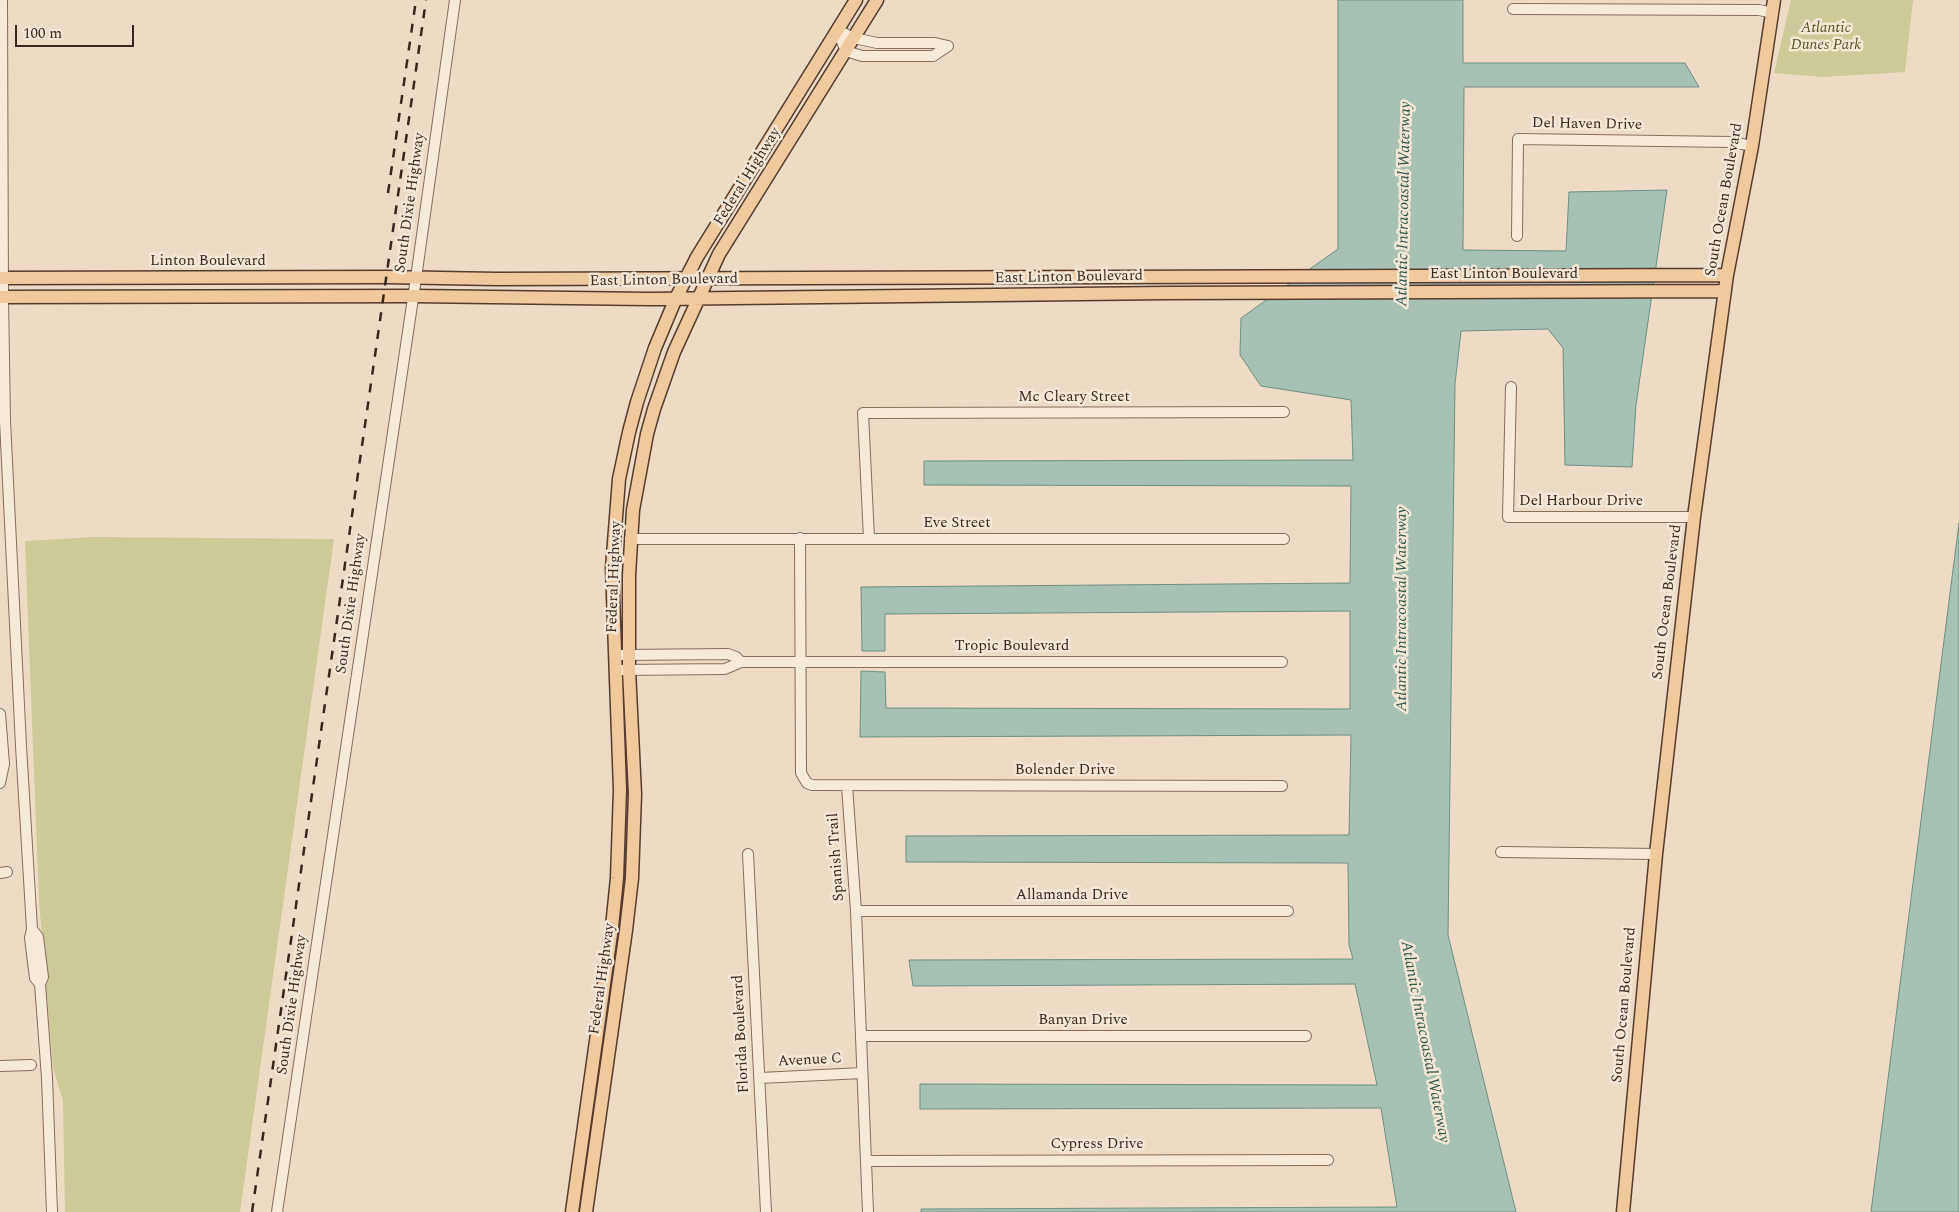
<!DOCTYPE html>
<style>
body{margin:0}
#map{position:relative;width:1959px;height:1212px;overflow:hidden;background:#eedbc5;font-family:Spectral,serif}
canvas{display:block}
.scale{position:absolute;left:15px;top:25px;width:119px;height:22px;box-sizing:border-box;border:2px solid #39271f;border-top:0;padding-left:6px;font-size:15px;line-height:18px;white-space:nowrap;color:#39271f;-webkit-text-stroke:4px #f5e7d5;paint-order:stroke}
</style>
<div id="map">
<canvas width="1959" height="1212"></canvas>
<div class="scale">100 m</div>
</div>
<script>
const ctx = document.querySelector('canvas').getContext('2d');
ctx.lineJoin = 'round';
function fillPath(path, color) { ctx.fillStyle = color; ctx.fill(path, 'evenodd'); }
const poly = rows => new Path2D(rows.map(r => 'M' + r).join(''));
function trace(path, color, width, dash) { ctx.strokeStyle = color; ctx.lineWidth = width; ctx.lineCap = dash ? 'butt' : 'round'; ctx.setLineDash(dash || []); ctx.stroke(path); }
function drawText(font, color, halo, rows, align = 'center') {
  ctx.font = font + ' Spectral,serif'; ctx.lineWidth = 5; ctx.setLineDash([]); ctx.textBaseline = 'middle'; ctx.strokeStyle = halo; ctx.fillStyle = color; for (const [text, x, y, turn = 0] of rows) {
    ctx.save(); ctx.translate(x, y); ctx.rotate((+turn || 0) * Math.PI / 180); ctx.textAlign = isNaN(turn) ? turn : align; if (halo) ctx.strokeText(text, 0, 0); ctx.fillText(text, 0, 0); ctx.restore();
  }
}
fillPath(poly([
 [1791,0,1913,0,1905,72,1822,77,1774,73],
 [93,537,334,539,240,1212,65,1212,63,1101,53,1068,39,901,25,541]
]), '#ccca99');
const water = poly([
 [1338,0,1463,0,1463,63,1685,63,1699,87,1464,87,1463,250,1566,251,1569,192,1667,190,1636,405,1632,467,1565,465,1563,348,1548,329,1461,331,1455,384,1448,935,1516,1212,921,1212,921,1209,1397,1207,1381,1108,920,1109,920,1084,1377,1085,1355,984,913,986,909,960,1353,959,1349,945,1348,863,906,862,906,836,1349,835,1351,735,860,737,861,671,885,672,886,708,1350,709,1350,611,885,614,885,651,862,651,861,587,1350,583,1351,486,924,485,924,461,1353,460,1351,400,1261,386,1240,355,1241,318,1338,249,1338,0],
 [1959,523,1959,1212,1871,1212,1959,523]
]);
fillPath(water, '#a7c1b5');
trace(water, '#6e8f82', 1);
const minor = poly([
 [2,0,3,297,5,421,21,746,32,929,30,938,35,978,40,984],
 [1513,9,1759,10,1773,13],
 [837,30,846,51,862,56,933,56,948,46],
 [837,30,854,38,877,43,935,43,948,46],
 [1517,236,1518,139,1732,142,1752,146],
 [1511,387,1508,517,1694,517],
 [800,538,801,773,807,783,812,785,1282,786],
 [630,539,1284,539],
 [869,539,863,413,1284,412],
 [622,655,728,654,736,657,741,662],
 [622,670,725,669,741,662,1282,662],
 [0,714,4,764,0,783],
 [847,786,856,911,868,1212],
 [1501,852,1656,854],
 [748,854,766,1212],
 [0,873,7,872],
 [856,911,1288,911],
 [32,929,38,937,43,977,40,984,47,1078,52,1212],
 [861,1036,1306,1036],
 [0,1066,31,1065],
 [760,1078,862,1073],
 [866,1161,1328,1160],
 [277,1212,416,278,455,0]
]);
const major = poly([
 [0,278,386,277,496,279,1727,275],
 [0,297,413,296,649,299,1166,293,1725,291],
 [572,1212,612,927,617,878,620,790,612,568,619,479,629,432,637,402,655,348,676,298,697,257,856,0],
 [586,1212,626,930,632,878,635,794,629,670,629,575,633,510,647,434,654,409,674,352,719,254,877,0],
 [1623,1212,1656,854,1694,517,1727,275,1752,146,1774,0]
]);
trace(minor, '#886c5c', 12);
trace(major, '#563b30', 15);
trace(minor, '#f8ead9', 10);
trace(major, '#f0c99e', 12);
trace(poly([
 [388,193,416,0],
 [252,1212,426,0]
]), '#39271f', 2.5, [9, 9]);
drawText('italic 15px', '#515526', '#f5e7d5', [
 ["Atlantic",1826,29],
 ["Dunes Park",1826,46]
]);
drawText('15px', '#39271f', '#f5e7d5', [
 ["Del Haven Drive",1587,125,1],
 ["Federal Highway",748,177,-58],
 ["South Ocean Boulevard",1725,200,-80],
 ["South Dixie Highway",411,203,-82],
 ["Linton Boulevard",208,262],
 ["East Linton Boulevard",1504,275],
 ["East Linton Boulevard",1069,278,-1],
 ["East Linton Boulevard",664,281,-1],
 ["Mc Cleary Street",1074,398],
 ["Del Harbour Drive",1581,502],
 ["Eve Street",957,524],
 ["Federal Highway",615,577,-88],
 ["South Ocean Boulevard",1668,602,-83],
 ["South Dixie Highway",352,604,-82],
 ["Tropic Boulevard",1012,647],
 ["Bolender Drive",1065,771],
 ["Spanish Trail",837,857,-94],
 ["Allamanda Drive",1072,896],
 ["Federal Highway",603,979,-82],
 ["South Dixie Highway",293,1005,-82],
 ["South Ocean Boulevard",1625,1005,-85],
 ["Banyan Drive",1083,1021],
 ["Florida Boulevard",742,1034,-93],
 ["Avenue C",810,1061,-3],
 ["Cypress Drive",1097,1145]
]);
drawText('italic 16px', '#2f584f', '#f5e7d5', [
 ["Atlantic Intracoastal Waterway",1405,204,-89],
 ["Atlantic Intracoastal Waterway",1403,609,-90],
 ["Atlantic Intracoastal Waterway",1424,1042,79]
]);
</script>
